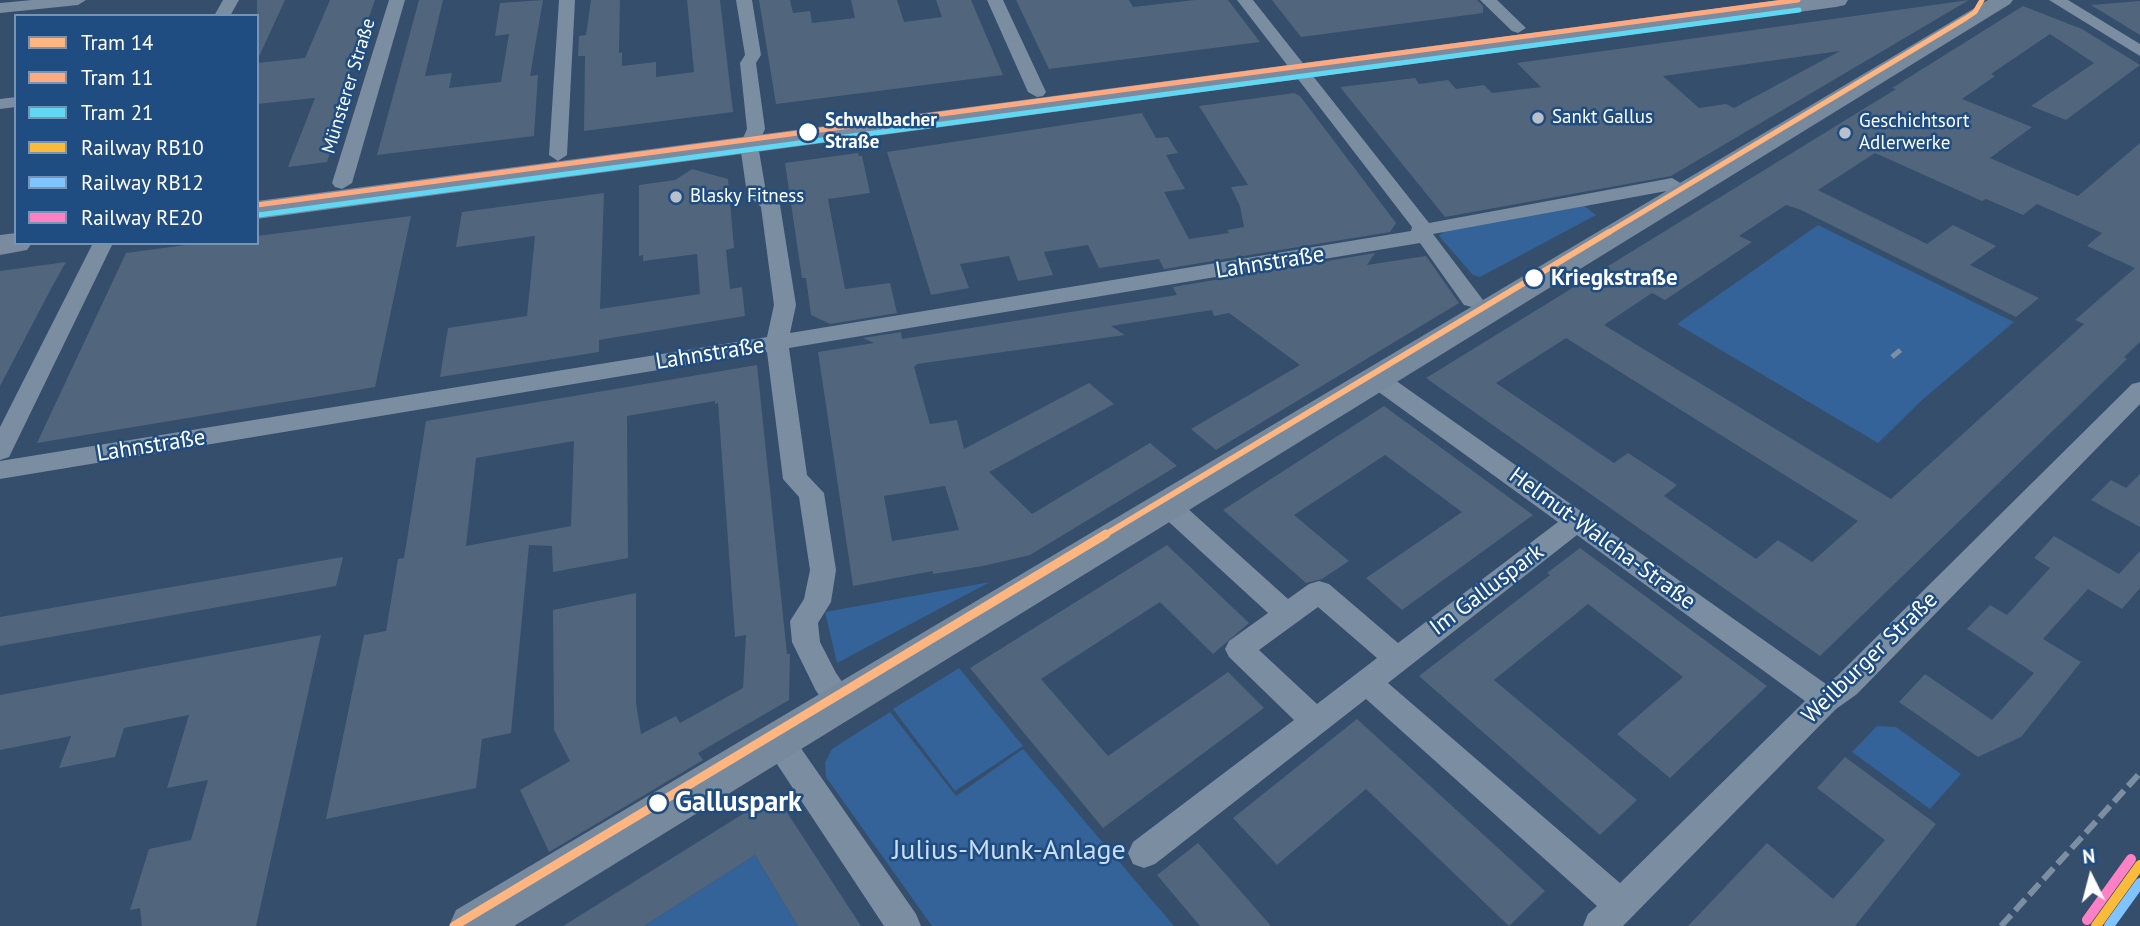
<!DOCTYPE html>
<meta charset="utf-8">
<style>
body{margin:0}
#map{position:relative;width:2140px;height:926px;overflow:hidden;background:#354e6b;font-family:"PT Sans",sans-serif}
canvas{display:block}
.legend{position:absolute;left:14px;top:14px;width:245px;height:231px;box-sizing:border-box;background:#1f4c81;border:2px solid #7994b3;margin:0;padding:9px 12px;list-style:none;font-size:21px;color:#fff}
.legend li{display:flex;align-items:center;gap:14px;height:35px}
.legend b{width:35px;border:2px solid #7994b3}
.north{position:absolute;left:2056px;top:842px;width:70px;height:70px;-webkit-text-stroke:5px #1f4c81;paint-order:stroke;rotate:354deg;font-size:19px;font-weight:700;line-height:28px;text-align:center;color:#fff}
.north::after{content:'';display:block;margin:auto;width:24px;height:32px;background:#fff;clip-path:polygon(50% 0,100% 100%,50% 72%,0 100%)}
</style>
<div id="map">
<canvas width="2140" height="926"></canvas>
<ul class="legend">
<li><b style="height:9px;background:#ffb580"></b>Tram 14</li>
<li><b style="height:9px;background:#ffa980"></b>Tram 11</li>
<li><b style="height:9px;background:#60d8f3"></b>Tram 21</li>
<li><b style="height:9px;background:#fbbb3a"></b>Railway RB10</li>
<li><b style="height:9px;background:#80c4ff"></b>Railway RB12</li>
<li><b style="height:9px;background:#ff80c5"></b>Railway RE20</li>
</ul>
<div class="north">N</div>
</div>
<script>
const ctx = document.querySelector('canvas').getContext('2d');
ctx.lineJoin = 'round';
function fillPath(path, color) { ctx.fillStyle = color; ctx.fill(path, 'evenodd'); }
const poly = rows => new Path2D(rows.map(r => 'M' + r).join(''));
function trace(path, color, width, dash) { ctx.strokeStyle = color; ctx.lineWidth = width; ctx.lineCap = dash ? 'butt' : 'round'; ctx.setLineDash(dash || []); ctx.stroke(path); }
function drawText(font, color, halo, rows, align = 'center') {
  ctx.font = font + ' "PT Sans",sans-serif'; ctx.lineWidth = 5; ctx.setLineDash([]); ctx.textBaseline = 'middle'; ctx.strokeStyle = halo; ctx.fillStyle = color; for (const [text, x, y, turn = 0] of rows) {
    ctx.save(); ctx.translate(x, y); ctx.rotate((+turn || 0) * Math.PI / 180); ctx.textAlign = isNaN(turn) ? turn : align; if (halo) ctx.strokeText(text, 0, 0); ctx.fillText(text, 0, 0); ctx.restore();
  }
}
fillPath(poly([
 [1583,205,1596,215,1480,277,1473,275,1439,236,1445,230],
 [1818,225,2014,322,1921,401,1878,443,1677,324],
 [990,582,837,663,825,612],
 [959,668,1023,746,955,791,893,709],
 [890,712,956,796,1023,749,1174,926,932,926,826,777,825,763,832,749],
 [1877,726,1896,727,1961,774,1930,809,1852,752],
 [755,855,798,926,644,926]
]), '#336399');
fillPath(poly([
 [257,0,285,0,257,61],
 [330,0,375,0,342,93,347,93,330,138,335,137,327,162,288,167,315,98,257,104,257,63,305,58],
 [419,0,443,0,425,76,452,73,449,88,501,82,509,34,495,36,500,3,543,0,530,76,538,75,534,136,377,155],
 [591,0,620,0,619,53,622,52,622,66,656,62,656,77,694,72,687,0,720,0,733,112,584,131,585,56,578,56,579,36,586,35],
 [759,0,790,0,793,13,810,11,812,23,855,18,851,0,897,0,904,22,942,17,936,0,971,0,1003,75,776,104],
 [1016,0,1129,0,1133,7,1195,0,1228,0,1260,42,1049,69],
 [1272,0,1477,0,1483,6,1483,13,1301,37],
 [1969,0,1671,176,1445,217,1340,87,1415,78,1419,84,1448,80,1456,89,1484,85,1492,93,1541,87,1517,63],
 [1840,51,1734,108,1726,104,1699,108,1663,76],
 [2140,1,2140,35,2091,5],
 [2023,6,2082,29,2140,65,2066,120,2031,106,2094,63,2050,34,1991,74,1995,76,1962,99,2032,127,1990,158,2078,196,2140,143,2140,342,2124,357,2127,359,1820,656,1426,378,1896,89,1892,88],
 [1875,153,1982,201,1986,199,2023,215,2037,204,2102,233,2087,246,2135,268,2075,320,2084,324,1891,499,1604,325,1652,293,1665,300,1752,242,1739,236,1786,205,1801,210,2016,317,2039,298,1970,265,1996,246,1953,225,1927,244,1818,190],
 [1566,338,1700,422,1858,521,1812,562,1778,540,1756,559,1664,496,1677,485,1628,453,1614,463,1496,383],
 [1294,93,1300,96,1396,223,1390,232,1164,269,1159,259,1099,268,1088,245,1044,252,1053,275,1018,281,1009,256,960,264,969,288,931,295,887,152,1142,113,1156,138,1168,137,1178,153,1166,155,1185,189,1164,192,1189,239,1229,233,1227,230,1244,227,1240,206,1231,187,1248,185,1199,106],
 [858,153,859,156,862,156,870,193,828,199,845,289,890,283,897,313,830,324,811,315,806,278,802,278,785,163],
 [692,169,728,179,734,248,726,250,730,289,742,287,745,316,599,340,599,352,440,377,448,328,527,316,535,236,456,247,462,212,604,193,600,309,700,294,697,254,643,261,643,255,639,256,639,185,675,180],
 [411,216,375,387,37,443,126,253,201,243,257,243,257,236],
 [1375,253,1367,265,1426,256,1459,303,1216,450,1191,429,1300,365,1229,313,1214,316,1212,310,1111,326,1125,335,917,364,914,367,930,424,957,420,964,449,1089,383,1114,404,989,472,1032,514,1150,443,1177,466,1030,555,983,566,933,574,933,571,853,586,818,352,874,343,863,338,901,332,902,339,1177,295,1173,287],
 [945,486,959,530,892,541,884,496],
 [66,262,53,285,0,386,0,271],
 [757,365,787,654,790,654,789,700,698,753,703,760,549,852,520,790,570,761,554,730,553,610,636,593,636,703,641,734,676,716,680,723,743,688,746,635,735,637,718,403,715,404,715,401,627,416,628,558,553,572,552,546,529,545,511,733,482,739,476,788,326,819,364,635,386,631,398,559,404,558,426,421],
 [574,441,571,526,466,546,476,458],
 [1384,406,1533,515,1402,610,1366,578,1462,512,1385,455,1294,515,1349,561,1322,579,1306,583,1223,510],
 [2140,474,2140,527,2091,500,2111,480,2126,488],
 [2054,536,2119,574,2140,551,2140,588,2122,609,2088,589,2043,639,2081,662,2021,737,1978,757,1899,702,1925,674,1992,720,2034,673,1967,629,1990,605,2007,615,2050,568,2034,558],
 [1167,545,1249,623,1213,654,1160,602,1041,679,1108,756,1228,672,1264,708,1103,828,970,668],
 [1580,548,1767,686,1670,778,1617,734,1683,677,1588,604,1494,680,1637,800,1600,835,1419,676,1550,575,1547,573],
 [343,557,336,586,0,646,0,617],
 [321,635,256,926,142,926,140,908,130,910,149,849,191,840,208,780,167,788,189,715,124,728,115,757,59,768,71,736,0,750,0,695],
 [1357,719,1545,891,1509,926,1366,789,1277,865,1233,818],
 [1845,757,1936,824,1855,926,1688,926,1767,843,1833,899,1885,840,1817,788],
 [775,794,861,926,798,926,755,855,644,926,563,926],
 [1198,843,1237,887,1271,926,1200,926,1157,875]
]), '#51657d');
fillPath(poly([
 [32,0,86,0,78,5,0,13,0,3,32,0],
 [223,0,239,0,230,16,214,16,223,0],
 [389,0,405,0,352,183,342,189,335,187,332,183,389,0],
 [559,0,575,0,567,155,558,161,549,155,559,0],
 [736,0,752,0,761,55,756,63,765,129,758,145,766,192,780,205,796,305,790,333,1411,231,1412,227,1237,0,1253,0,1429,223,1672,178,1682,184,1672,190,1433,234,1483,300,1480,305,1472,307,1464,305,1420,243,789,348,807,475,824,493,836,570,831,602,818,623,820,642,836,673,856,702,851,711,841,715,831,711,816,691,792,642,790,621,804,599,810,570,799,497,783,479,767,352,0,479,0,461,767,337,774,305,761,207,747,194,740,145,747,129,740,63,745,55,736,0],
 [987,0,1003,0,1046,92,1043,96,1037,97,1028,92,987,0],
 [1480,0,1497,0,1526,28,1518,33,1512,31,1480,0],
 [2049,0,2068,0,2140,44,2140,56,2049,0],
 [16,97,16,107,0,109,0,99,16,97],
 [93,243,113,243,12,451,9,457,0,460,0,427,93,243],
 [1377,371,1385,373,1826,684,1837,676,2132,384,2140,382,2140,404,1857,694,1836,709,1623,926,1583,926,1588,914,1597,906,1366,699,1155,864,1144,868,1133,864,1128,853,1133,842,1294,720,1229,657,1225,649,1229,641,1268,613,1158,512,1154,505,1158,498,1167,495,1176,498,1288,599,1309,584,1319,581,1329,584,1398,643,1558,522,1369,385,1366,379,1369,373,1377,371],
 [1577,535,1805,701,1620,883,1388,683,1577,535],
 [1318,607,1377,658,1317,704,1259,650,1318,607],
 [778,727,789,731,916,914,921,926,884,926,767,749,763,740,767,731,778,727]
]), '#7b8da1');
fillPath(poly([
 [1988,0,2013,0,2010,4,514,926,449,926,456,910,1988,0]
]), '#76899d');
fillPath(poly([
 [1781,0,1848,0,1845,5,1836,7,257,219,257,201,1781,0],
 [16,233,16,243,32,243,27,250,0,255,0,235,16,233]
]), '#7a8a9f');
trace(poly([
 [1892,357,1904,347]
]), '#7c8ea1', 5, [11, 5]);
trace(poly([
 [2001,926,2140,773]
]), '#7c8ea1', 6, [15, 6]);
trace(poly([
 [2096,926,2140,865]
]), '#fbbb3a', 10);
trace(poly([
 [2109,926,2140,883]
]), '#80c4ff', 10);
trace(poly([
 [2087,920,2131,859]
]), '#ff80c5', 10);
trace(poly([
 [1606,234,1966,18,1975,12,1982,0]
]), '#ffb580', 5);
trace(poly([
 [1103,536,1609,232]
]), '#ffb580', 6);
trace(poly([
 [454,926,1106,534]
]), '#ffb580', 9);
trace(poly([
 [257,205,1798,0]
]), '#ffa980', 5);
trace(poly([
 [258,215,1799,10]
]), '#60d8f3', 5);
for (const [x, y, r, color] of [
 [1538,118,7,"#b8c1cb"],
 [808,132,10,"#fff"],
 [1845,133,7,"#b8c1cb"],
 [676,197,7,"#b8c1cb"],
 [1534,278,10,"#fff"],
 [658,803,10,"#fff"]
]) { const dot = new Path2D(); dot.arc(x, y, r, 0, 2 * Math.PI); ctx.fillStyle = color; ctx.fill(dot); trace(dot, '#1f4c81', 2.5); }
drawText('19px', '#fff', '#1f4c81', [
 ["Münsterer Straße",349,86,-73]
]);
drawText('19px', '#fff', '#1f4c81', [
 ["Sankt Gallus",1552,118],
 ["Geschichtsort",1859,122],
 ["Adlerwerke",1859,144],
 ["Blasky Fitness",690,197]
], 'left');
drawText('bold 19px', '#fff', '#1f4c81', [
 ["Schwalbacher",825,121],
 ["Straße",825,143]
], 'left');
drawText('23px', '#fff', '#1f4c81', [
 ["Lahnstraße",1270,263,-9],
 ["Lahnstraße",710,354,-9],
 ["Lahnstraße",151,446,-9],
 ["Helmut-Walcha-Straße",1602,539,36],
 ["Im Galluspark",1487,590,-37],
 ["Weilburger Straße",1870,658,-44]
]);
drawText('bold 23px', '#fff', '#1f4c81', [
 ["Kriegkstraße",1551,278]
], 'left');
drawText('bold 28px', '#fff', '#1f4c81', [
 ["Galluspark",675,803]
], 'left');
drawText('28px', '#c9def6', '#1f4c81', [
 ["Julius-Munk-Anlage",1009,851]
]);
</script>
